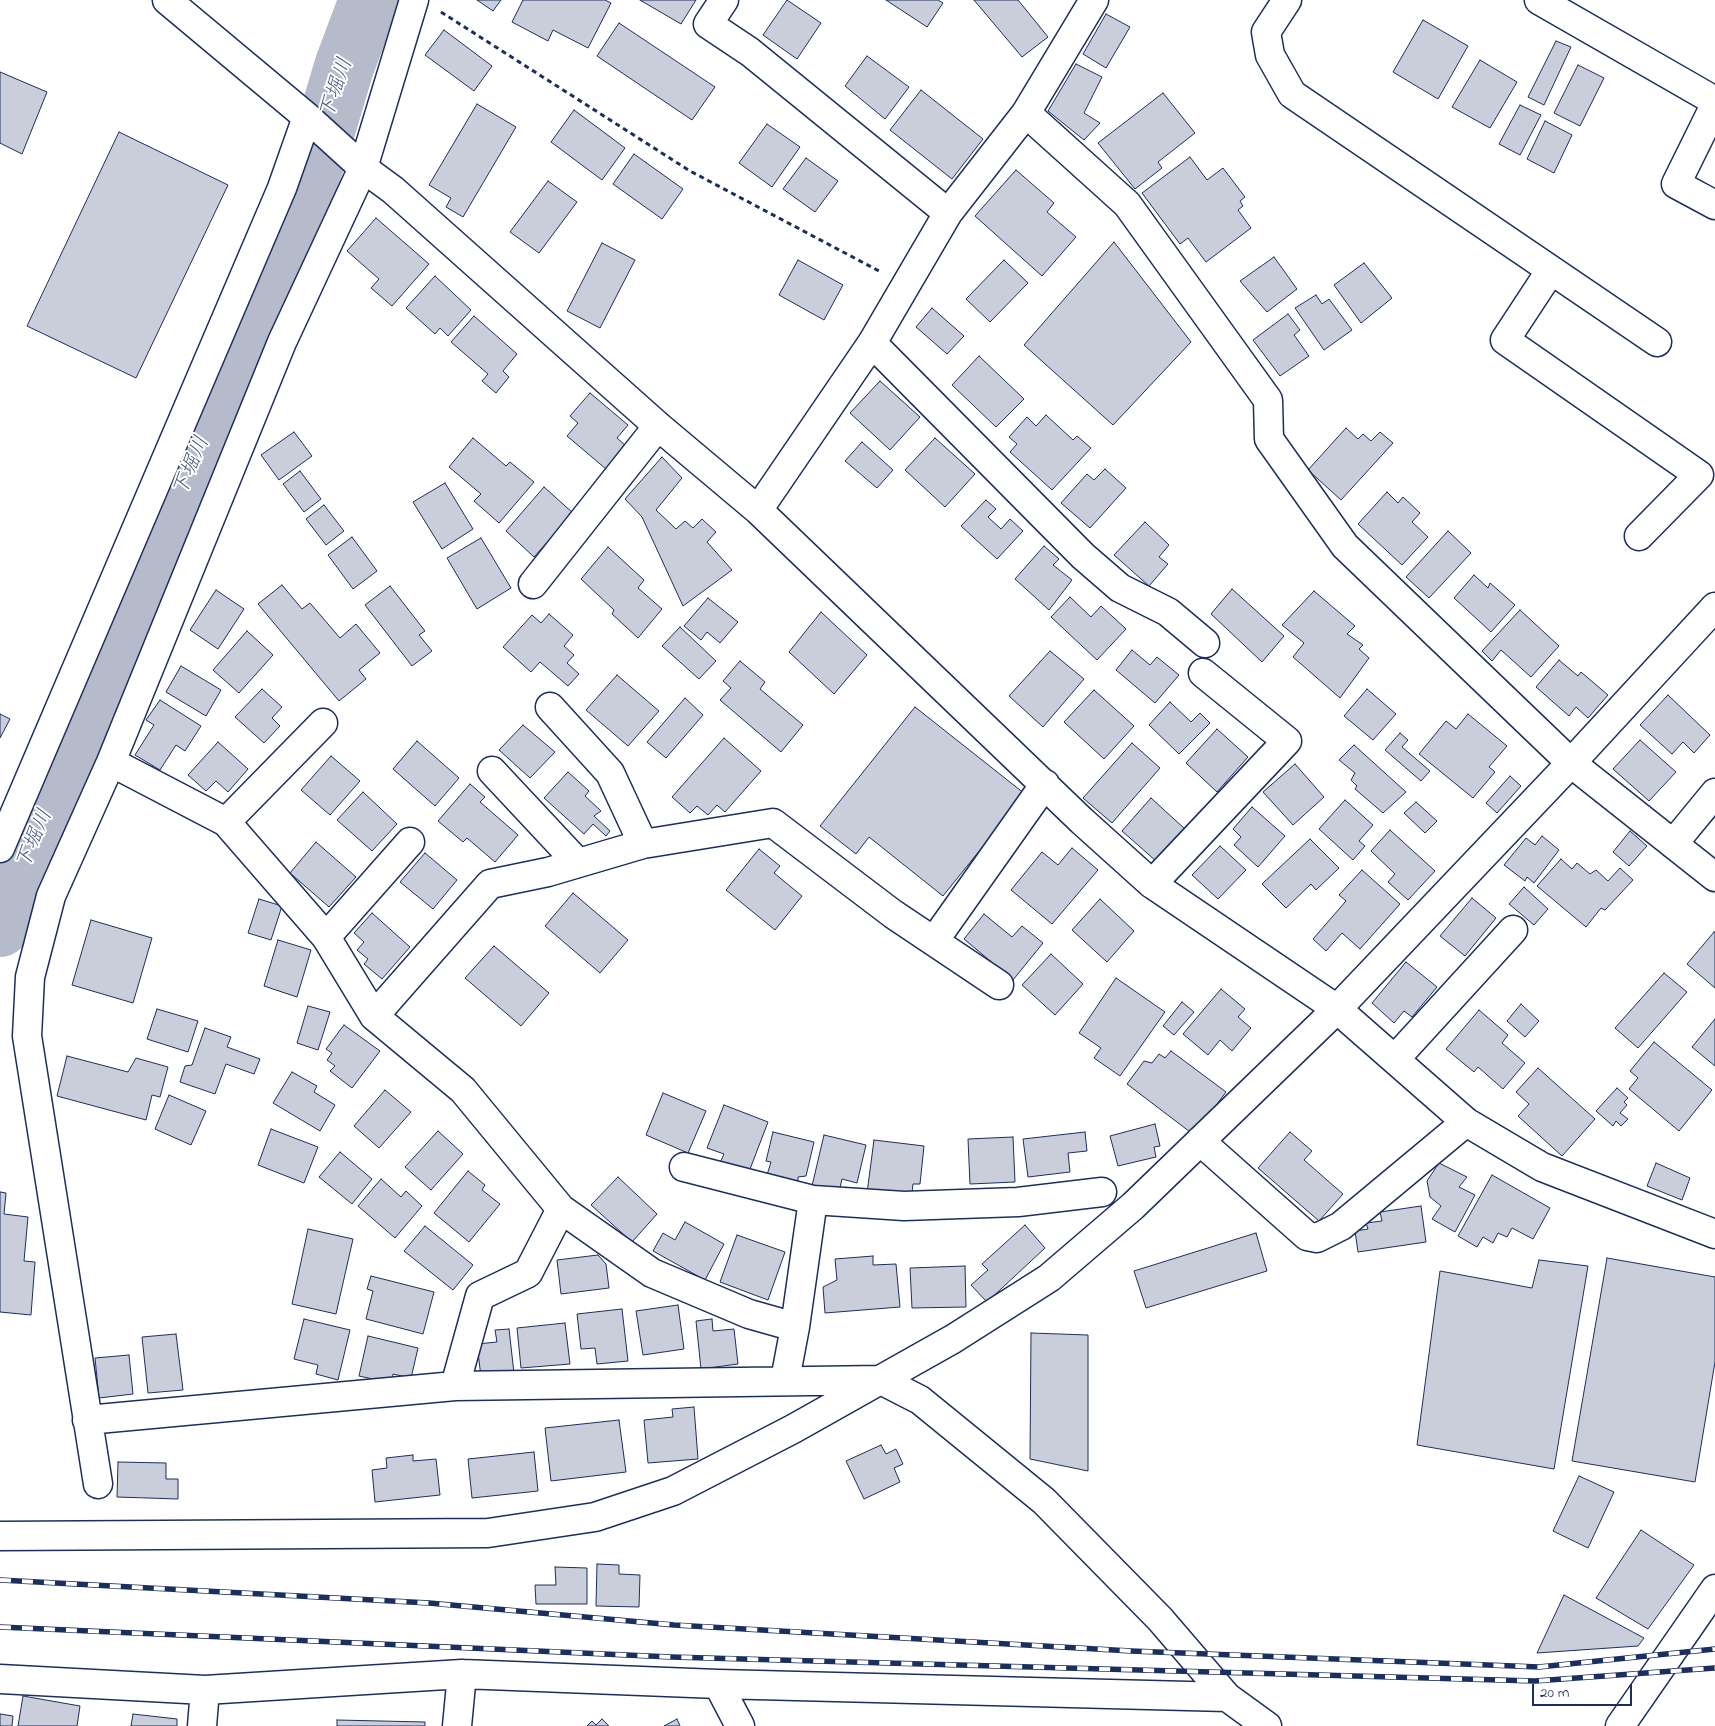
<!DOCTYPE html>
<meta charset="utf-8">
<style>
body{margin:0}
#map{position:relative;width:1715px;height:1726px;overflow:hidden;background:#fff;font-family:"Indie Flower",sans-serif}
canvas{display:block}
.scale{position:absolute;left:1532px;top:1684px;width:100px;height:22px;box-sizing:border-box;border:2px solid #1b2f5e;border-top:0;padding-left:6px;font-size:15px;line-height:18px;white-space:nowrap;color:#1b2f5e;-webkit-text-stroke:4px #fff;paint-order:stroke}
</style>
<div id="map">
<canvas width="1715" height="1726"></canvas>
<div class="scale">20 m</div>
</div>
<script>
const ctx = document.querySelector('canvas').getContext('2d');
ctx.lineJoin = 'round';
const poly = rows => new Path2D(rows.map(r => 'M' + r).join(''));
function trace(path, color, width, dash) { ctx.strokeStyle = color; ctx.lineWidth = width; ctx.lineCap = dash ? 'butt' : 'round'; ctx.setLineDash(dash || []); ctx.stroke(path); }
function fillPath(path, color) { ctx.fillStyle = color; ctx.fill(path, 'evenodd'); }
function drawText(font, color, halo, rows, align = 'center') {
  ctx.font = font + ' "Indie Flower","Klee One",sans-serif'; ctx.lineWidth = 4; ctx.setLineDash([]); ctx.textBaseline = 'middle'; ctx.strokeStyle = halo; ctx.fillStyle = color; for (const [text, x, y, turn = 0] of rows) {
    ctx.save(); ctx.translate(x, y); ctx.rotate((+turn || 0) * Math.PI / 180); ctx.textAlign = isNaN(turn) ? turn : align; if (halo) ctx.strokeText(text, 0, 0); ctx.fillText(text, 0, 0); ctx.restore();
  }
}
trace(poly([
 [0,927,89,716,193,463,272,280,319,151,344,67,369,0]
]), '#b5bbca', 60);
const building = poly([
 [477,0,501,0,493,11,477,0],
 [523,0,605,0,611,3,588,48,553,30,548,41,512,22,523,0],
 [640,0,696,0,681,24,640,0],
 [787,0,821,23,797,59,763,35,787,0],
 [886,0,938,0,943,3,927,27,886,0],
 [974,0,1018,0,1048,37,1022,57,974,0],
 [1106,14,1130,27,1106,68,1083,54,1106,14],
 [1423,20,1468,46,1438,99,1393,72,1423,20],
 [619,23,715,87,692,120,597,56,619,23],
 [444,30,492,66,474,91,425,55,444,30],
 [1556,41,1571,47,1544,105,1528,97,1556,41],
 [867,56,909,87,885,119,845,86,867,56],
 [1480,60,1517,82,1490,128,1452,107,1480,60],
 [1076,64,1102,77,1084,113,1100,123,1084,140,1048,111,1076,64],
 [1578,65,1604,78,1580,126,1554,113,1578,65],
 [0,72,47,92,22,154,0,143,0,72],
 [921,90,983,139,952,179,890,130,921,90],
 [1163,93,1195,133,1158,162,1162,168,1135,189,1098,143,1163,93],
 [477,104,516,127,463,217,446,207,451,198,429,185,477,104],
 [1520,105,1541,115,1520,155,1499,144,1520,105],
 [574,110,625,148,602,180,551,142,574,110],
 [1545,121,1572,135,1554,173,1527,159,1545,121],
 [767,124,800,147,772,187,739,163,767,124],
 [119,132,228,185,136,378,27,326,119,132],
 [634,154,683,189,662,219,613,184,634,154],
 [1190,157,1207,180,1223,168,1245,197,1240,201,1243,206,1238,210,1251,228,1206,262,1188,238,1180,244,1142,193,1190,157],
 [806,158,838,181,815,212,783,189,806,158],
 [1016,170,1054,203,1047,212,1076,237,1042,276,975,216,1016,170],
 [548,181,577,202,539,253,510,232,548,181],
 [376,218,429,264,392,306,371,288,379,279,347,251,376,218],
 [1114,242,1191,342,1113,425,1024,345,1114,242],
 [602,243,635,260,600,328,567,311,602,243],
 [1274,257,1297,289,1267,312,1240,281,1274,257],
 [798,260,843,285,824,320,779,295,798,260],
 [1004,260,1028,283,990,322,966,299,1004,260],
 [1364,263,1392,298,1361,323,1334,285,1364,263],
 [435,276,471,310,448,336,440,328,435,334,406,308,435,276],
 [1316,295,1322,304,1329,299,1352,330,1324,350,1295,308,1316,295],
 [932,308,964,336,947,354,916,327,932,308],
 [1288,314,1300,330,1294,335,1309,356,1280,376,1253,340,1288,314],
 [474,316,517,354,503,371,509,377,496,393,482,381,488,374,451,342,474,316],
 [979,356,1024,399,996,427,952,385,979,356],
 [880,381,920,417,890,450,850,413,880,381],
 [590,393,628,425,617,438,626,446,606,469,567,436,578,423,570,416,590,393],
 [1046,415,1073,440,1077,436,1091,448,1052,490,1010,452,1017,444,1009,437,1027,417,1036,426,1046,415],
 [1346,428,1358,439,1363,434,1371,441,1380,432,1393,443,1341,500,1308,470,1346,428],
 [294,432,312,456,279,480,261,455,294,432],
 [473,438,506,466,510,462,534,482,499,523,474,501,481,494,449,467,473,438],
 [935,438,975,474,945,507,905,470,935,438],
 [862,442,893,470,877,488,845,461,862,442],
 [662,457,682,478,656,510,676,529,685,521,693,528,702,519,716,532,707,542,732,570,683,606,642,517,625,499,662,457],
 [1105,469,1126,488,1090,528,1061,503,1087,474,1094,480,1105,469],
 [300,471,321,499,304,512,283,484,300,471],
 [445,483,473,529,442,549,413,502,445,483],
 [544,487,573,513,534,557,506,531,544,487],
 [1387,492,1398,503,1403,497,1420,513,1412,522,1428,537,1402,565,1358,524,1387,492],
 [986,500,996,509,988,517,1001,529,1010,519,1023,531,997,559,961,526,986,500],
 [324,505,344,531,326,545,306,519,324,505],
 [1145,522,1169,545,1159,557,1168,564,1149,586,1114,555,1145,522],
 [1448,531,1471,553,1429,598,1406,577,1448,531],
 [352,537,377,571,353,589,328,555,352,537],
 [481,538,511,588,477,609,447,558,481,538],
 [1044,546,1059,559,1053,565,1072,580,1049,610,1015,579,1044,546],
 [608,547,644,580,638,588,662,609,638,638,612,614,614,610,581,579,608,547],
 [1474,575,1488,588,1490,583,1515,605,1491,632,1454,598,1474,575],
 [282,585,302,609,310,603,340,638,356,624,380,653,359,670,366,679,339,701,258,604,282,585],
 [390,586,425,631,419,635,432,651,412,666,365,605,390,586],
 [1232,589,1284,636,1262,662,1211,614,1232,589],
 [216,590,244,609,218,649,190,630,216,590],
 [1314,591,1355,626,1347,634,1363,645,1359,649,1369,658,1340,698,1293,657,1304,643,1282,625,1314,591],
 [1070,597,1091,617,1101,606,1126,629,1097,660,1051,617,1070,597],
 [708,598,738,622,720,643,707,632,701,640,684,626,708,598],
 [1520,610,1559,646,1531,677,1501,650,1492,661,1482,651,1520,610],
 [821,612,867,655,834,694,789,652,821,612],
 [549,614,573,635,564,646,574,655,567,663,579,674,568,686,540,662,531,672,503,647,532,615,541,623,549,614],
 [680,627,716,661,699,679,662,646,680,627],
 [247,631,273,655,239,693,213,670,247,631],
 [1132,650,1150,665,1157,657,1179,675,1155,703,1116,670,1132,650],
 [1050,651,1084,679,1043,727,1009,696,1050,651],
 [1559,660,1578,676,1581,672,1608,695,1588,718,1576,707,1569,716,1536,687,1559,660],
 [740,661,765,682,760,689,803,725,781,752,720,700,731,688,723,681,740,661],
 [181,666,221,690,206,716,166,692,181,666],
 [617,675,659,711,628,746,586,710,617,675],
 [262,689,282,707,272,718,280,726,264,743,235,717,262,689],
 [1367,689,1396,714,1373,740,1344,716,1367,689],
 [1094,690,1134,726,1104,759,1064,722,1094,690],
 [1668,695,1710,735,1694,753,1683,742,1672,754,1640,725,1668,695],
 [685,698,703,715,666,758,647,742,685,698],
 [160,700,201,726,185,751,176,745,160,770,135,755,154,725,146,720,160,700],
 [1170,702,1191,722,1200,713,1210,723,1179,754,1149,725,1170,702],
 [915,707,1025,794,943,896,869,837,856,854,820,826,915,707],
 [0,714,10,719,0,738,0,714],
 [1468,714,1507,746,1489,767,1495,772,1473,798,1419,754,1446,721,1456,729,1468,714],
 [523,725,555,752,530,778,499,750,523,725],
 [1217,729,1248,757,1217,792,1186,763,1217,729],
 [1400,733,1408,740,1402,747,1430,771,1421,781,1385,750,1400,733],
 [724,738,761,771,725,812,717,805,708,815,697,806,690,813,672,797,724,738],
 [1640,740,1676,772,1649,801,1613,769,1640,740],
 [417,741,459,778,435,806,393,769,417,741],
 [218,742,248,769,228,792,216,781,206,791,188,775,218,742],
 [1132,743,1160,768,1112,823,1083,798,1132,743],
 [1354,745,1406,792,1383,813,1355,789,1357,786,1351,780,1355,773,1339,760,1354,745],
 [331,756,360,781,330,815,301,790,331,756],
 [1295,764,1324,797,1293,825,1263,792,1295,764],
 [568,772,589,791,585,796,601,811,594,816,610,831,606,836,593,824,584,834,544,798,568,772],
 [1510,776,1521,786,1497,813,1486,803,1510,776],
 [470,784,485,797,480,802,518,835,495,862,467,838,463,842,438,821,470,784],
 [363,792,397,824,372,851,337,820,363,792],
 [1151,798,1185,829,1156,861,1122,831,1151,798],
 [1345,800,1373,825,1359,841,1365,846,1353,860,1319,829,1345,800],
 [1416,802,1437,821,1425,833,1404,813,1416,802],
 [1252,807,1285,836,1258,867,1234,845,1241,837,1233,829,1252,807],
 [1390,830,1435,871,1408,900,1388,882,1395,874,1371,851,1390,830],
 [1630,831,1647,846,1629,866,1613,852,1630,831],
 [1542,836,1559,850,1534,883,1527,877,1525,881,1504,865,1526,838,1535,845,1542,836],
 [1310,839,1339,868,1316,890,1311,884,1286,908,1262,884,1310,839],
 [316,842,356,877,329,907,290,873,316,842],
 [1220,846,1246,870,1218,899,1192,875,1220,846],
 [1072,848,1098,870,1052,924,1011,890,1042,852,1058,865,1072,848],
 [759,849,780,866,774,873,802,896,775,930,726,890,759,849],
 [425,853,457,880,433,909,400,882,425,853],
 [1561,859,1572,869,1577,863,1590,874,1596,870,1608,881,1620,868,1633,880,1605,910,1601,908,1586,927,1537,886,1561,859],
 [1362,870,1400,904,1360,949,1342,933,1326,951,1313,939,1346,901,1339,895,1362,870],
 [1524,887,1548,909,1534,925,1509,904,1524,887],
 [573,893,628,940,600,973,545,926,573,893],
 [1472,898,1496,918,1465,956,1440,936,1472,898],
 [259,899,282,906,271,940,248,933,259,899],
 [1100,899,1134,931,1107,962,1072,930,1100,899],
 [372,913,410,947,382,979,364,964,368,959,357,950,364,942,354,933,372,913],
 [984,914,1012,937,1022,926,1043,943,1013,980,964,939,984,914],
 [91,920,152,938,133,1003,72,985,91,920],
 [1714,932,1715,932,1715,988,1687,964,1714,932],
 [278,940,311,950,297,997,264,986,278,940],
 [494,946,549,993,521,1026,465,978,494,946],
 [1051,954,1083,984,1055,1015,1022,985,1051,954],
 [1406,962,1437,987,1412,1017,1404,1011,1394,1023,1372,1003,1406,962],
 [1664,973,1687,992,1638,1048,1615,1028,1664,973],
 [1116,978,1165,1012,1120,1076,1094,1058,1101,1048,1079,1033,1116,978],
 [1221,989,1245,1009,1238,1017,1251,1028,1232,1051,1220,1040,1208,1055,1183,1034,1221,989],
 [1182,1002,1194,1012,1174,1035,1163,1026,1182,1002],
 [1521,1004,1539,1021,1525,1037,1507,1021,1521,1004],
 [308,1006,330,1012,318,1050,297,1043,308,1006],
 [157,1009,198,1021,188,1052,147,1039,157,1009],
 [1479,1010,1508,1035,1502,1043,1525,1063,1503,1089,1478,1067,1474,1072,1446,1049,1479,1010],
 [1715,1019,1715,1066,1692,1047,1715,1019],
 [344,1025,380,1051,352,1088,330,1071,335,1066,327,1060,332,1053,326,1049,344,1025],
 [205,1028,231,1037,227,1047,260,1059,254,1074,226,1064,215,1094,180,1082,185,1066,192,1065,205,1028],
 [1654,1042,1712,1090,1679,1131,1629,1089,1638,1078,1630,1071,1654,1042],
 [1171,1051,1226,1092,1194,1135,1127,1084,1144,1061,1152,1063,1159,1054,1165,1058,1171,1051],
 [67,1056,128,1072,136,1058,168,1067,160,1097,152,1095,146,1120,57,1096,67,1056],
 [1538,1068,1595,1119,1562,1156,1518,1116,1529,1104,1516,1092,1538,1068],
 [292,1072,317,1086,314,1092,335,1105,320,1131,273,1103,292,1072],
 [1617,1088,1628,1098,1624,1102,1627,1105,1620,1113,1628,1119,1621,1126,1616,1121,1613,1126,1596,1111,1617,1088],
 [385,1090,411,1112,379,1148,354,1126,385,1090],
 [663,1093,706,1111,688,1153,646,1135,663,1093],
 [169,1095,206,1111,191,1145,155,1129,169,1095],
 [724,1105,768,1122,747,1177,719,1165,724,1154,707,1148,724,1105],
 [1155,1124,1160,1146,1154,1147,1156,1157,1118,1166,1110,1136,1155,1124],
 [271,1129,318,1147,304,1183,258,1165,271,1129],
 [438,1131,463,1154,431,1190,405,1167,438,1131],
 [773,1132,814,1142,806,1176,798,1177,798,1183,767,1175,771,1162,766,1161,773,1132],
 [1085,1132,1087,1151,1068,1153,1070,1172,1028,1177,1023,1139,1085,1132],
 [1290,1132,1312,1151,1304,1160,1343,1194,1319,1221,1258,1168,1290,1132],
 [824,1135,866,1145,857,1183,842,1179,839,1192,812,1186,824,1135],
 [1013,1137,1015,1182,970,1184,968,1139,1013,1137],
 [874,1140,924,1146,920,1184,913,1184,912,1193,897,1191,896,1197,867,1193,874,1140],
 [340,1152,372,1179,352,1204,319,1177,340,1152],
 [1439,1163,1467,1177,1459,1187,1475,1195,1455,1232,1432,1219,1441,1206,1430,1197,1427,1181,1439,1163],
 [1656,1163,1690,1178,1682,1200,1647,1186,1656,1163],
 [468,1171,485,1185,482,1190,500,1204,469,1242,434,1213,468,1171],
 [1492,1175,1550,1208,1533,1239,1512,1228,1507,1237,1498,1233,1493,1243,1483,1237,1477,1247,1458,1236,1492,1175],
 [618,1177,657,1214,632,1242,591,1205,618,1177],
 [381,1179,401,1197,406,1191,422,1206,395,1238,358,1206,381,1179],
 [0,1192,6,1193,4,1214,28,1217,24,1261,35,1262,31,1315,0,1312,0,1192],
 [1421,1206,1426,1242,1358,1252,1355,1231,1368,1229,1366,1223,1382,1221,1380,1212,1421,1206],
 [685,1222,724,1244,705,1280,653,1251,663,1233,675,1240,685,1222],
 [1025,1225,1045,1248,987,1302,971,1285,988,1270,982,1264,1025,1225],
 [425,1226,473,1265,453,1290,404,1251,425,1226],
 [308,1229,353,1239,336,1314,292,1304,308,1229],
 [1256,1233,1267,1271,1146,1308,1134,1271,1256,1233],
 [737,1235,785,1252,768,1300,720,1282,737,1235],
 [598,1255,606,1264,609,1288,561,1294,557,1260,598,1255],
 [873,1256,873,1265,896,1264,900,1307,825,1313,823,1287,837,1280,835,1259,873,1256],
 [1607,1258,1715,1277,1715,1362,1695,1482,1572,1461,1607,1258],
 [1539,1260,1588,1266,1554,1469,1417,1445,1440,1271,1532,1288,1539,1260],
 [965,1266,966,1307,912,1308,910,1268,965,1266],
 [371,1276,434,1292,423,1334,366,1319,373,1291,367,1289,371,1276],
 [678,1305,684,1349,643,1355,636,1311,678,1305],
 [622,1309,628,1361,597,1364,595,1348,581,1349,577,1314,622,1309],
 [304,1319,350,1330,338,1380,316,1374,318,1365,294,1359,304,1319],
 [712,1319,713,1331,734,1329,738,1364,701,1369,696,1321,712,1319],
 [565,1323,570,1364,521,1368,517,1328,565,1323],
 [509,1329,514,1373,481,1377,477,1344,497,1342,495,1330,509,1329],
 [1031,1333,1088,1335,1088,1471,1030,1459,1031,1333],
 [176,1334,183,1390,148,1393,142,1337,176,1334],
 [368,1336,418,1348,411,1378,393,1374,391,1383,359,1376,368,1336],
 [129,1355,133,1394,99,1398,95,1358,129,1355],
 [694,1407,698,1459,648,1463,644,1420,673,1417,672,1409,694,1407],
 [619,1420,626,1472,551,1481,545,1428,619,1420],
 [881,1445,886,1454,896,1449,903,1464,894,1468,900,1482,864,1499,846,1461,881,1445],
 [534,1452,538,1491,472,1498,468,1459,534,1452],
 [413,1455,413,1461,436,1459,440,1495,375,1502,372,1470,387,1468,386,1458,413,1455],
 [118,1462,166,1463,166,1479,178,1479,178,1499,117,1497,118,1462],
 [1579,1476,1614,1492,1588,1548,1553,1531,1579,1476],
 [1641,1530,1694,1565,1648,1629,1596,1598,1641,1530],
 [597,1564,619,1565,619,1574,640,1575,639,1607,596,1606,597,1564],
 [555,1567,587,1568,587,1604,536,1604,535,1585,556,1585,555,1567],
 [1564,1595,1644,1638,1638,1646,1537,1653,1564,1595],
 [23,1696,80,1706,77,1726,18,1726,23,1696],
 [0,1714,13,1716,12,1726,0,1726,0,1714],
 [133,1714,177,1719,177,1726,131,1726,133,1714],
 [602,1719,609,1726,587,1726,592,1721,596,1725,602,1719],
 [677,1719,680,1726,664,1726,677,1719],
 [337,1720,425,1722,425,1726,337,1726,337,1720]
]);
fillPath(building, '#caceda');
trace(building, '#1b2f5e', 1);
const minor = poly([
 [167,0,307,117,363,168,393,190,658,426,758,510,1082,821,1152,884,1337,1009,1466,1122,1542,1167,1715,1234],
 [724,0,708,24,750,52,948,213],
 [1287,0,1266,32,1270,55,1292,94,1657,342],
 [1539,0,1715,101],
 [1715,105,1676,184,1715,205],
 [1026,113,1127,204,1268,400,1269,439,1345,546,1571,763,1715,877],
 [1551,270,1505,340,1699,475,1639,536],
 [872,343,1083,556,1120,588,1168,612,1205,643],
 [758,510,872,343,948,213,1026,113,1094,0],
 [533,584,658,426],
 [550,707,610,773,643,844],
 [111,762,226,822,326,937,374,1016,463,1090,561,1209,652,1273,749,1314,795,1327],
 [492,771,578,863],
 [226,822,323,723],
 [1673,844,1715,793],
 [0,848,282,188,307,117],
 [1152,884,1287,741,1203,673],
 [326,937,410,842],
 [934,941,1045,784],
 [374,1016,490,884,548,872,643,844,773,823,893,914,999,985],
 [1395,1059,1513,930],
 [1200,1141,1307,1236,1317,1238,1341,1226,1466,1122],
 [684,1167,813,1200,904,1206,1018,1202,1102,1192],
 [785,1380,795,1327,813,1200],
 [455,1386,480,1296,528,1273,561,1209],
 [87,1420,455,1386,881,1380,920,1400,1044,1501,1160,1619,1227,1697,1267,1726],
 [98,1484,27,1036,30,977,51,896,111,762,282,342,363,168,414,0],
 [0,1536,488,1533,595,1517,673,1491,793,1429,953,1339,1049,1278,1133,1206,1337,1009,1571,763,1715,607],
 [0,1679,205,1690,462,1674,718,1684,1227,1697],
 [718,1684,740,1726],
 [202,1726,205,1690],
 [457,1726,462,1674],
 [1620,1726,1715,1589]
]);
trace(minor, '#1b2f5e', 31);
trace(poly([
 [441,12,690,171,879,271]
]), '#1b2f5e', 3, [5, 4]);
trace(minor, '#fff', 28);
const rail = poly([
 [0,1580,429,1603,674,1625,1131,1651,1539,1667,1715,1649],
 [0,1627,671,1657,1535,1681,1715,1668]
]);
trace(rail, '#1b2f5e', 5.5);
trace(rail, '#fff', 4, [11]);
drawText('italic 21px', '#49597e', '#fff', [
 ["下堀川",338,89,-71],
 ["下堀川",193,467,-67],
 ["下堀川",36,840,-67]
]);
</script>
